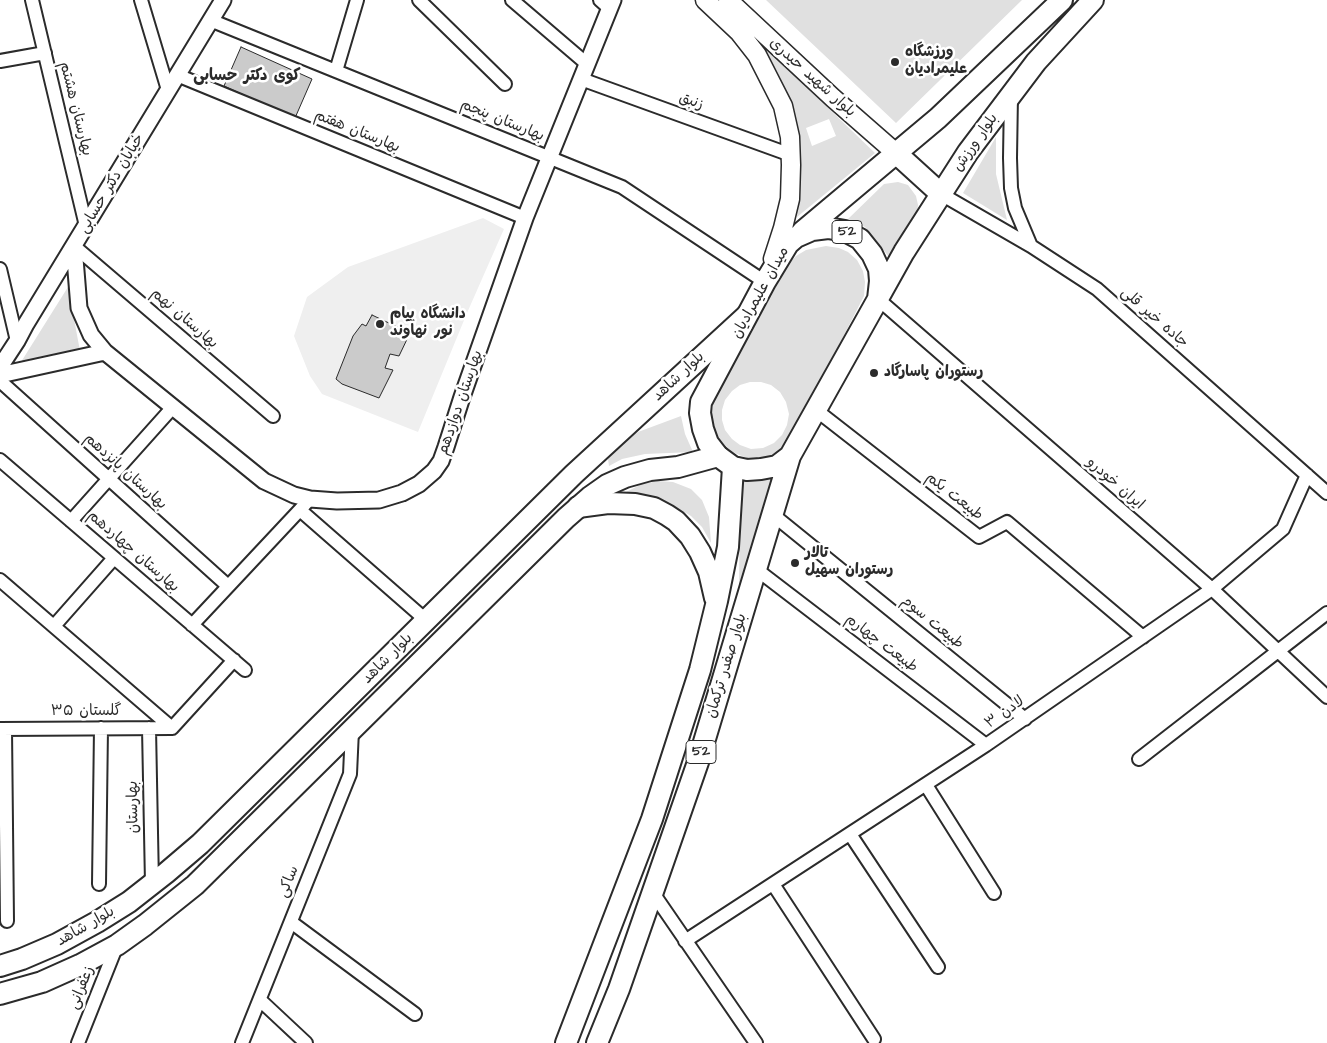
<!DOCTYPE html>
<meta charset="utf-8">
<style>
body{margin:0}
canvas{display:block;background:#fff}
</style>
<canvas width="1327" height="1043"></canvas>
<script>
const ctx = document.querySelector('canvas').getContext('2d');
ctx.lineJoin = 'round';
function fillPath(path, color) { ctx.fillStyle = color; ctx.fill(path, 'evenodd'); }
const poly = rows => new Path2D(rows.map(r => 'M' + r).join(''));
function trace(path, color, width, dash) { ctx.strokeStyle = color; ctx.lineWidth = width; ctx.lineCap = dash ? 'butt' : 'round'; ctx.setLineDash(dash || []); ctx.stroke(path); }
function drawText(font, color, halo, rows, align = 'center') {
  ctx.font = font + ' "Architects Daughter","Playpen Sans Arabic",sans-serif'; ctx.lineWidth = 5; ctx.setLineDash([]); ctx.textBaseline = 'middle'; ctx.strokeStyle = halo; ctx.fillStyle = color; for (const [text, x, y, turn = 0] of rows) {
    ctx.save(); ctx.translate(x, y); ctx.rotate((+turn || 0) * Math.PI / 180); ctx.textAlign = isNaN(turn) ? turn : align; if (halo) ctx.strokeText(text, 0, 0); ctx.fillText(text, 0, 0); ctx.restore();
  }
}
fillPath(poly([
 [483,218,504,229,467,313,418,432,322,394,310,376,294,336,307,297,348,267]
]), '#efefef');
fillPath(poly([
 [766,0,1022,0,896,123],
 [745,28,875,153,797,217,798,179,794,120,786,92,777,71],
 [829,119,836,136,812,146,806,128],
 [996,137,996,174,1007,220,963,193],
 [898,182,908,185,916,196,918,205,917,214,889,257,865,227,848,219,884,184],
 [826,246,839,248,848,252,857,260,863,271,865,282,864,296,791,439,785,448,775,456,763,462,752,460,727,450,720,444,713,431,710,419,713,404,719,389,790,262,796,256,806,250],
 [750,382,761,382,771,385,780,392,786,402,789,414,787,425,782,435,774,443,763,448,751,449,740,445,732,439,725,430,722,420,722,410,725,400,732,391,740,385],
 [68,287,80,351,21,362],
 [681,416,685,434,693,452,645,454,622,459,609,466,608,459,622,444,638,432],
 [773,479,739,586,740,482],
 [658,481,673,482,691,489,702,500,709,517,711,543,702,527,691,516,676,507,663,502,622,494,642,484]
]), '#e0e0e0');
const building = poly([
 [241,47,312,79,295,118,224,86,241,47],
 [372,315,410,333,399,356,390,354,385,368,393,370,379,398,342,384,336,379,353,336,362,324,366,326,372,315]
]);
fillPath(building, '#cbcbcb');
trace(building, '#2b2b2b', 1);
const minor = poly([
 [32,0,86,226],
 [141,0,168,90],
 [419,0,505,84],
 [512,0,587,64],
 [600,0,609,8],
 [210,20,622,187,765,282],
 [0,61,45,53],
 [336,71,357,0],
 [177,75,525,218],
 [581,79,791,155],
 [1011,95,1010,158,1011,188,1015,208,1031,246],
 [941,194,1031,246,1097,289,1327,493],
 [74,246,273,416],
 [0,269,17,341],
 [878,299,1212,589,1327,697],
 [0,381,228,586],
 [816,410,979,537,1007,522,1143,637],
 [0,460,245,670],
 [300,510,427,621],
 [772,514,1025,719],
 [71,521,173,407],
 [756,569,986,745],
 [0,580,172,728],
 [192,625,310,499],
 [54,626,114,558],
 [149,728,152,884],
 [172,728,234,660],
 [0,729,172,728],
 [5,729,7,921],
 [1139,759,1327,613],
 [926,785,994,893],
 [850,834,938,967],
 [99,884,101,728],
 [773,884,874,1039],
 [653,893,756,1043],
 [291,922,415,1014],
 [685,941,986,745,1212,589,1283,529,1307,475],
 [260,1000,306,1043],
 [78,1043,117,945],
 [242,1043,350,774,352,730]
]);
const tertiary = poly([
 [105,352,264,481,294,495,310,499,337,501,379,500,402,493,419,484,434,471,441,461,446,447,462,397,525,218,613,0],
 [0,367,17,341,26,324,223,0],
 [0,375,105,352,91,335,79,308,74,246]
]);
const secondary = poly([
 [705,0,739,32,757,55,783,106,790,137,791,165,790,199,783,228,773,259],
 [728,0,833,98,897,154]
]);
const primary = poly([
 [0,966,22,959,57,944,97,922,129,902,166,873,200,844,574,474,746,316],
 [0,994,42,982,80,965,117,945,145,925,195,885,566,518,590,497,607,485,625,477,650,470,678,467,718,456]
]);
const trunk = poly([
 [897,154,941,194],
 [828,228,845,231,860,239,872,254,879,269,880,281,878,299,790,456,777,466,761,469,747,470,733,467,718,456,708,443,703,429,700,413,701,402,765,282,788,244,796,237,812,230,828,228],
 [802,232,938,118,1062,0],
 [880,295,904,252,968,152,1036,62,1093,0],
 [578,507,608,503,635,504,654,508,667,515,676,521,690,536,700,552,709,572,715,598],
 [566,1043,652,819,700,670,717,601,728,547,733,467],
 [597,1043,619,989,698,762,790,456]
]);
trace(minor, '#2b2b2b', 16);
trace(tertiary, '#2b2b2b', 19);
trace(secondary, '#2b2b2b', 21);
trace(primary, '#2b2b2b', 24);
trace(trunk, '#2b2b2b', 24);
trace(minor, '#fff', 12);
trace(tertiary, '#fff', 15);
trace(secondary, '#fff', 18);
trace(primary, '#fff', 20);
trace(trunk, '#fff', 20);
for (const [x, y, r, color] of [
 [895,62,5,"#2b2b2b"],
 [380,324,5,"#2b2b2b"],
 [874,373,5,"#2b2b2b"],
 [795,563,5,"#2b2b2b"]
]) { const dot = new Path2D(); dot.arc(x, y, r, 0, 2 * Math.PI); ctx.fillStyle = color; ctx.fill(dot); trace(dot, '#fff', 2); }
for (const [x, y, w] of [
 [847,232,30],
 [701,752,30]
]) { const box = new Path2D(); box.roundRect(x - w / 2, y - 11.5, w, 23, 4); ctx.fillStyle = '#fff'; ctx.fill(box); trace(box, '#2b2b2b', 1); }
drawText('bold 14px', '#2b2b2b', null, [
 ["52",847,232],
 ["52",701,752]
]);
drawText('bold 15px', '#2b2b2b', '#fff', [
 ["ورزشگاه",905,53],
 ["علیمرادیان",905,70],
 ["دانشگاه پیام",390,315],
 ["نور نهاوند",390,332],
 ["رستوران پاسارگاد",884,373],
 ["تالار",805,554],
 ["رستوران سهیل",805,571]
], 'left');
drawText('15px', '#2b2b2b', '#fff', [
 ["بلوار شهید حیدری",812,78,42],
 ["زنبق",691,102,20],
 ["بهارستان هشتم",75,109,76],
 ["بهارستان پنجم",502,121,22],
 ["بهارستان هفتم",357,132,22],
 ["بلوار ورزش",976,143,-55],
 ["خیابان دکتر حسابی",112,184,-59],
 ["میدان علیمرادیان",761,293,-61],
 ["جاده خیر قلی",1154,318,41],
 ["بهارستان نهم",184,319,41],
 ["بلوار شاهد",679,377,-43],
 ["بهارستان دوازدهم",461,403,-71],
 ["بهارستان پانزدهم",125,472,42],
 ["ایران خودرو",1115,484,41],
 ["طبیعت یکم",954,497,38],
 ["بهارستان چهاردهم",133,552,41],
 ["طبیعت سوم",932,623,39],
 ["طبیعت چهارم",881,644,37],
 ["بلوار شاهد",388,659,-45],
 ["بلوار صفدر ترکمان",727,666,-73],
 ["گلستان ۳۵",86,712],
 ["لادن ۳",1005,713,-35],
 ["بهارستان",134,807,-91],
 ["ساکی",289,882,-68],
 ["بلوار شاهد",86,927,-30],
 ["زعفرانی",82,988,-68]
]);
drawText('bold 16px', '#2b2b2b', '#fff', [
 ["کوی دکتر حسابی",247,77]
]);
</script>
